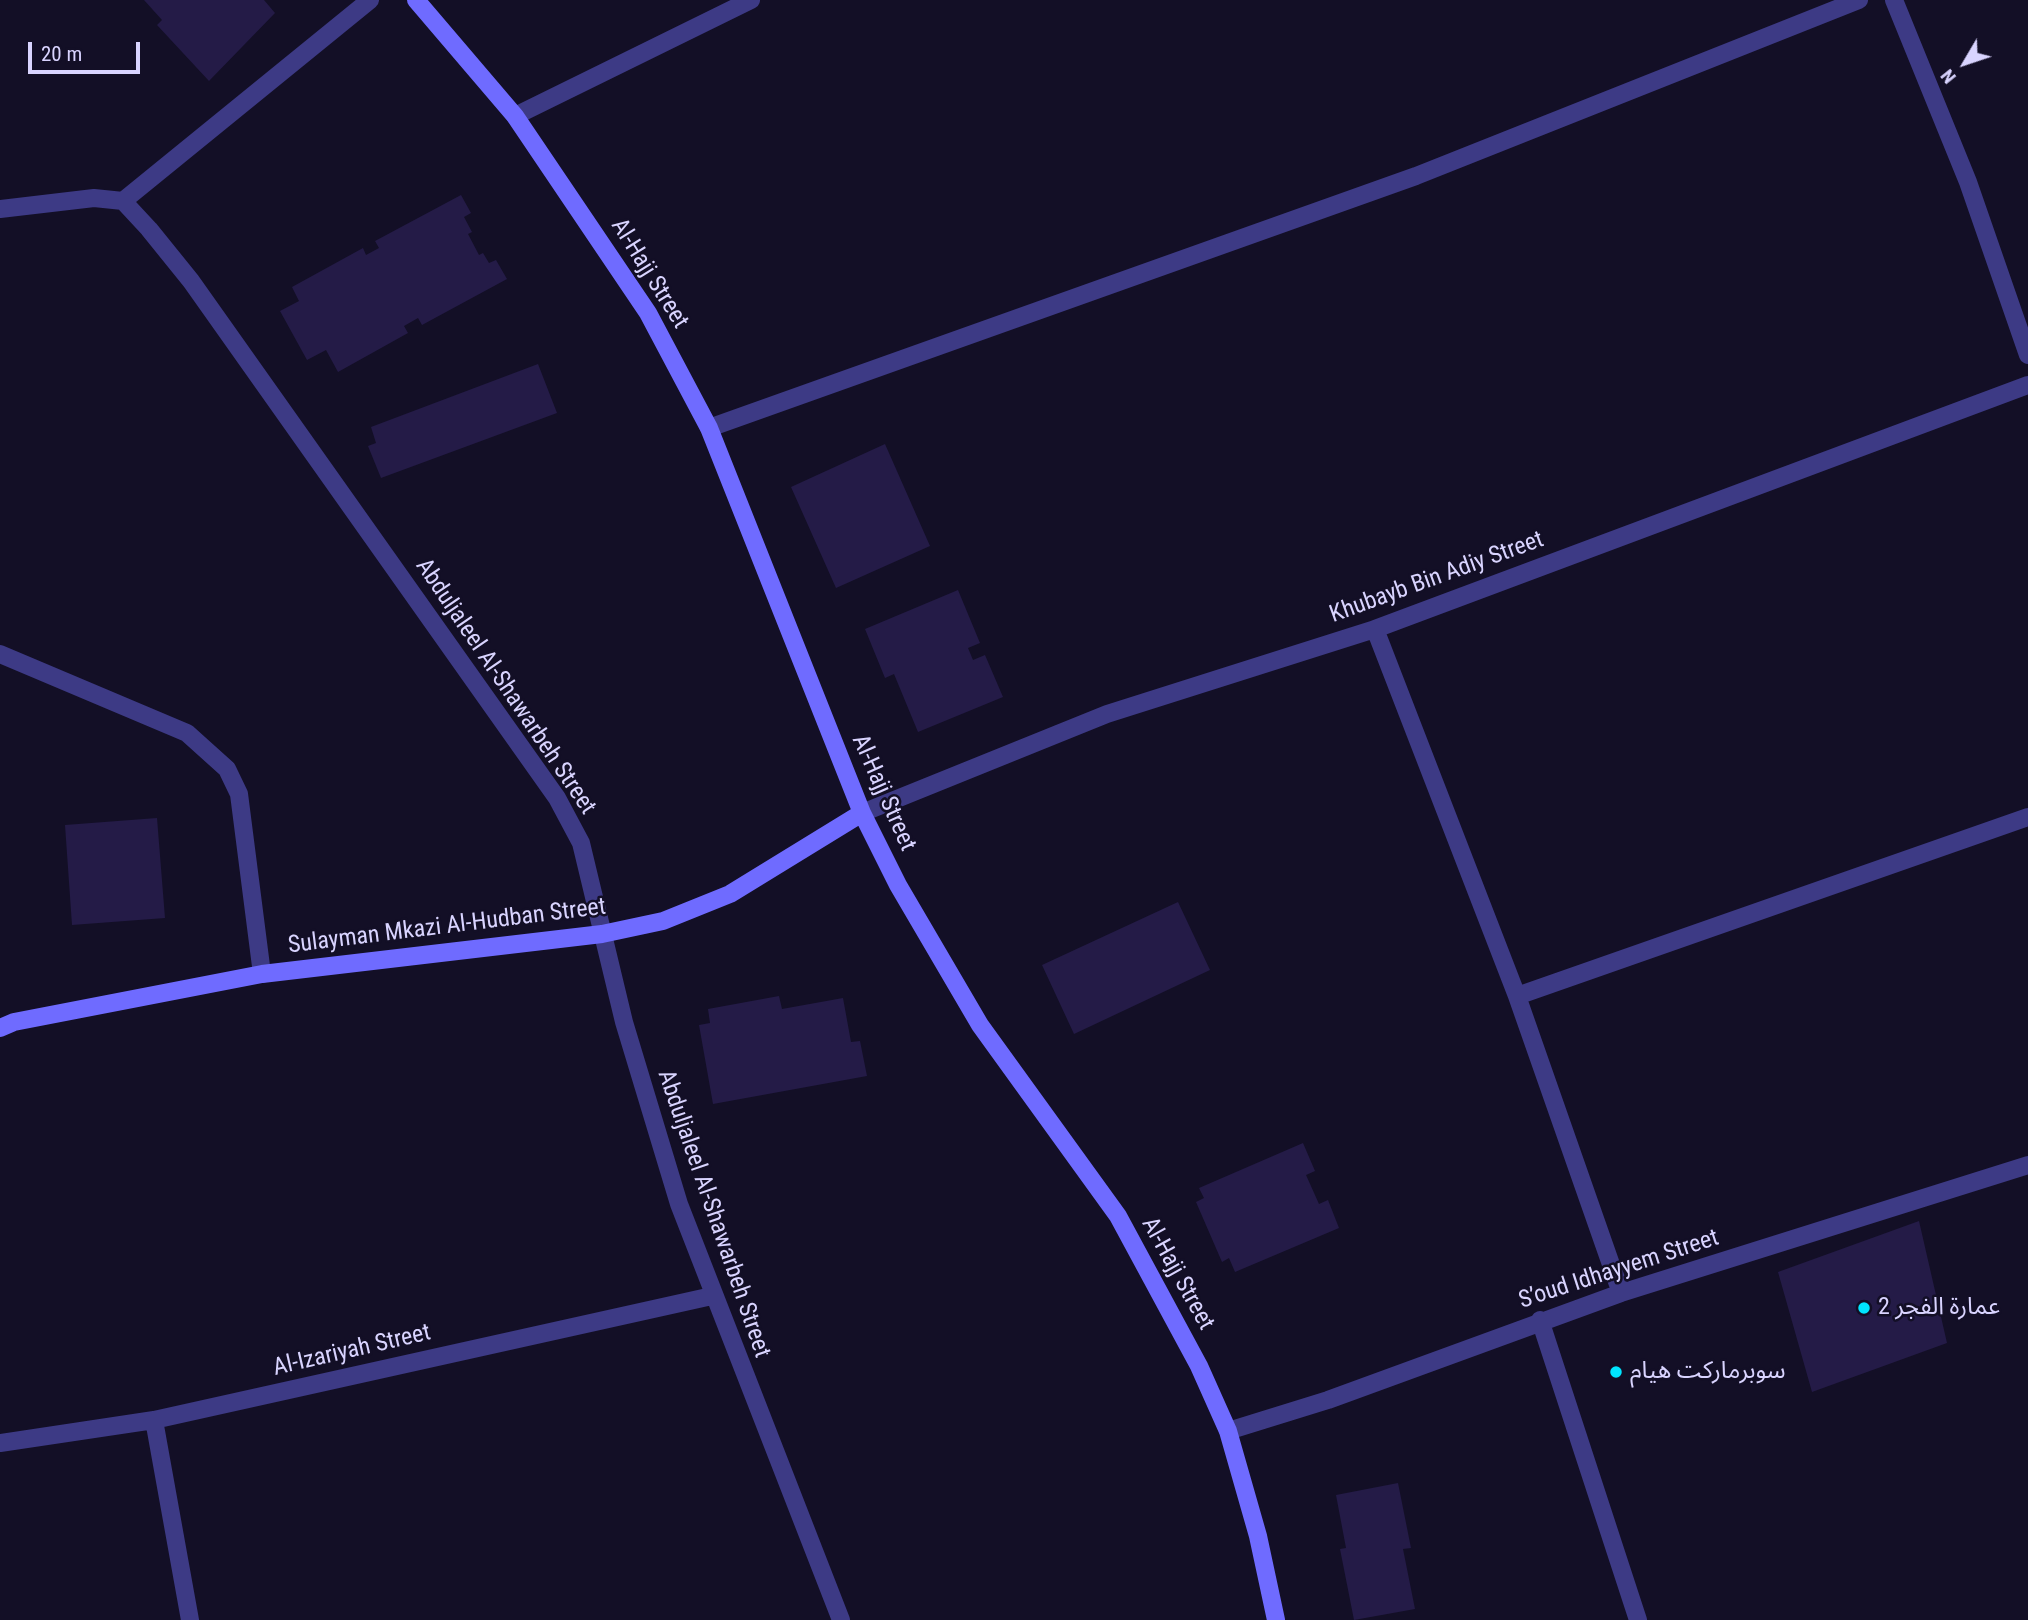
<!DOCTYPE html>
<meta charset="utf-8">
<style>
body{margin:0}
#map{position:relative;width:2028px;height:1620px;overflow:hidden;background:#130f26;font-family:"Roboto Condensed",sans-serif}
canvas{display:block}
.north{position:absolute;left:1930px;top:28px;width:70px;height:70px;-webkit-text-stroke:5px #130f26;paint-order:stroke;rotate:231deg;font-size:19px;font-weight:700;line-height:28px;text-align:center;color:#d9d4ff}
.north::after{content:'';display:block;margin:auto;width:24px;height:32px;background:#d9d4ff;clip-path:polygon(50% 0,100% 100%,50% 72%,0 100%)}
.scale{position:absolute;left:28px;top:42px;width:112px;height:32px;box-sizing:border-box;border:4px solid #d9d4ff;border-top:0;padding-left:9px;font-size:21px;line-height:24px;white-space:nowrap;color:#d9d4ff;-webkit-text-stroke:5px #130f26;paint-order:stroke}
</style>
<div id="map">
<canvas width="2028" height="1620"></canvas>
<div class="north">N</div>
<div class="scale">20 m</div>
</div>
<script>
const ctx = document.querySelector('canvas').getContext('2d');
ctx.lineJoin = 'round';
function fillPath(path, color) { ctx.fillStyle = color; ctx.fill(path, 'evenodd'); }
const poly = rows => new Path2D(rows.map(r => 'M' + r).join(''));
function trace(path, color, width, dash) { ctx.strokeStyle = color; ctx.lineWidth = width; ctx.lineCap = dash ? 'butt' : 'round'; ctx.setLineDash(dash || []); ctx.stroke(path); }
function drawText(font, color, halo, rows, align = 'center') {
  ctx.font = font + ' "Roboto Condensed","Noto Sans Arabic",sans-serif'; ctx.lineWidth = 5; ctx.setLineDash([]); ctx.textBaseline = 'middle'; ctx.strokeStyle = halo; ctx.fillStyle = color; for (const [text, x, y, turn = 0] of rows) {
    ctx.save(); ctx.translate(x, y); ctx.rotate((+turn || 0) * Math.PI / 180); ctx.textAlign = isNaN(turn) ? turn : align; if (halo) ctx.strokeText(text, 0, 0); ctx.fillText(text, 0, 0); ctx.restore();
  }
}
fillPath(poly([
 [144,0,264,0,275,13,209,81,157,25,162,20],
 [461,195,471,213,464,217,472,232,468,234,479,255,483,253,489,263,496,260,507,279,422,325,418,318,404,326,408,333,338,372,326,350,307,360,280,311,299,301,292,287,363,248,366,255,379,248,375,241],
 [538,364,557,413,381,478,368,446,376,443,371,427],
 [885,444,930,546,836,588,791,487],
 [958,590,980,643,968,648,973,660,985,655,1003,697,918,732,894,674,885,678,865,629],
 [157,818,165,918,72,925,65,825],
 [1178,902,1210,970,1074,1034,1042,965],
 [779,996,782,1009,843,998,851,1042,860,1041,867,1076,713,1104,699,1025,710,1023,708,1009],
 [1303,1143,1315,1171,1306,1175,1319,1204,1328,1200,1339,1228,1235,1272,1229,1258,1222,1262,1196,1202,1204,1198,1199,1188],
 [1919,1221,1947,1343,1812,1392,1778,1272],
 [1398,1483,1411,1548,1403,1549,1415,1609,1354,1620,1340,1549,1346,1548,1336,1495]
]), '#241b47');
trace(poly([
 [1894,0,1968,182,2028,355],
 [515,116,751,0],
 [123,201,370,0],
 [0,209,94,198,123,201,149,229,191,281,557,798,581,843,624,1022,679,1204,841,1620],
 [709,428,1416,176,1859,0],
 [1375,629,1517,996,1621,1293],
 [0,654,187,733,227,769,239,794,262,974],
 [862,813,1107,714,1375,629,2028,385],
 [1517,996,2028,817],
 [1540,1320,1638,1620],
 [154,1420,190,1620],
 [1228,1431,1328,1400,1621,1293,2028,1165],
 [0,1443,154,1420,712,1296]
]), '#3d3a85', 18);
trace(poly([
 [416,0,515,116,648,313,709,428,862,813,898,885,980,1025,1118,1216,1199,1366,1228,1431,1258,1536,1276,1620],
 [0,1028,14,1022,262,974,602,934,663,921,730,894,862,813]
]), '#6f6bff', 18);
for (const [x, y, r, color] of [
 [1864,1308,7,"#00e5ff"],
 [1616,1372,7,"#00e5ff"]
]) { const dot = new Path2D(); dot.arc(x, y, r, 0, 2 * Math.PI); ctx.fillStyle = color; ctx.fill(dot); trace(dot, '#130f26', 2.5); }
drawText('24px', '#d9d4ff', '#130f26', [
 ["Al-Hajj Street",649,274,58],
 ["Khubayb Bin Adiy Street",1437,578,-20],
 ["Abduljaleel Al-Shawarbeh Street",505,687,56],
 ["Al-Hajj Street",883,793,66],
 ["Sulayman Mkazi Al-Hudban Street",447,927,-7],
 ["Abduljaleel Al-Shawarbeh Street",713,1214,71],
 ["S’oud Idhayyem Street",1619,1270,-18],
 ["Al-Hajj Street",1177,1274,61],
 ["Al-Izariyah Street",352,1351,-13]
]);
drawText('24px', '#d9d4ff', '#130f26', [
 ["عمارة الفجر 2",1878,1308],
 ["سوبرماركت هيام",1630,1372]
], 'left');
</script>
